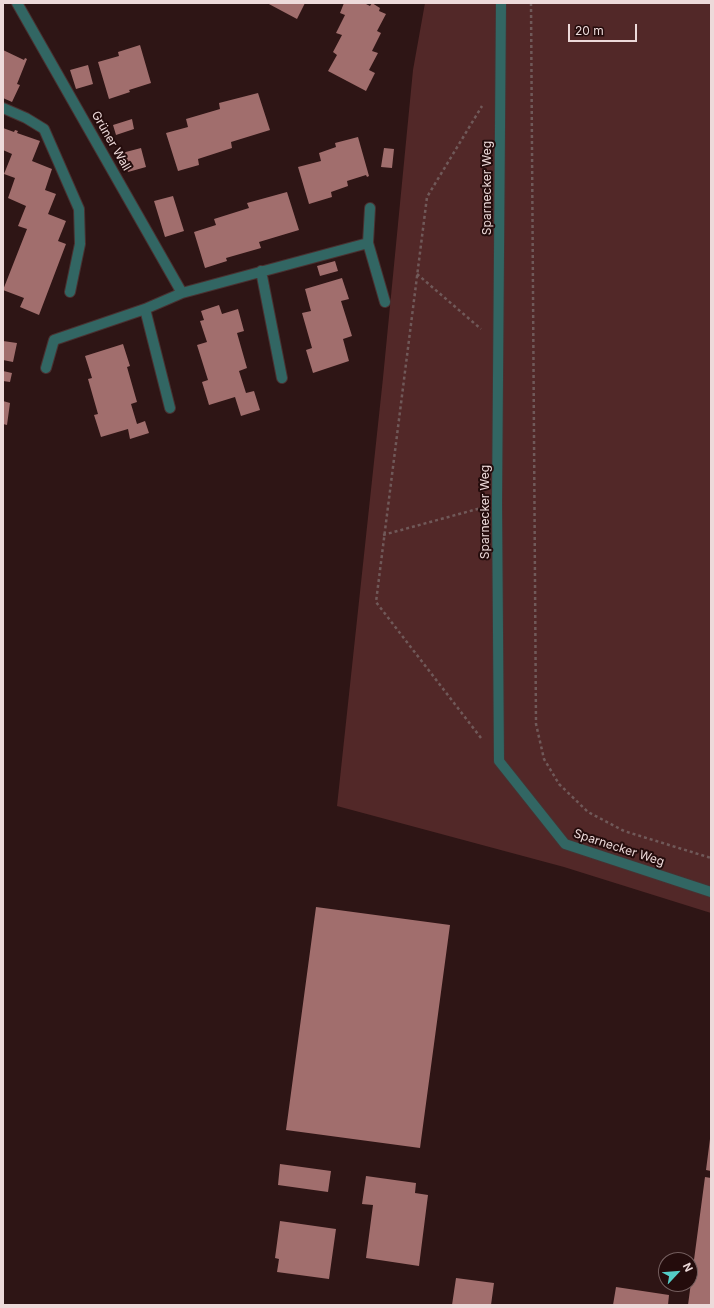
<!DOCTYPE html>
<meta charset="utf-8">
<style>
body{margin:0}
#map{position:relative;width:714px;height:1308px;overflow:hidden;background:#2e1515;font-family:Inter,sans-serif}
canvas{display:block}
.frame{position:absolute;inset:0;border:4px solid #eddada;pointer-events:none}
.north{position:absolute;left:658px;top:1252px;width:40px;height:40px;box-sizing:border-box;background:#240c0c;border:1px solid #745e5e;border-radius:50%;rotate:64deg;font-size:11px;font-weight:700;line-height:16px;text-align:center;color:#eddada}
.north::after{content:'';display:block;margin:auto;width:14px;height:18px;background:#54cdc7;clip-path:polygon(50% 0,100% 100%,50% 72%,0 100%)}
.scale{position:absolute;left:568px;top:24px;width:69px;height:18px;box-sizing:border-box;border:2px solid #eddada;border-top:0;padding-left:5px;font-size:12px;line-height:14px;white-space:nowrap;color:#eddada;-webkit-text-stroke:3px #240c0c;paint-order:stroke}
</style>
<div id="map">
<canvas width="714" height="1308"></canvas>
<div class="frame"></div>
<div class="north">N</div>
<div class="scale">20 m</div>
</div>
<script>
const ctx = document.querySelector('canvas').getContext('2d');
ctx.lineJoin = 'round';
function fillPath(path, color) { ctx.fillStyle = color; ctx.fill(path, 'evenodd'); }
const poly = rows => new Path2D(rows.map(r => 'M' + r).join(''));
function trace(path, color, width, dash) { ctx.strokeStyle = color; ctx.lineWidth = width; ctx.lineCap = dash ? 'butt' : 'round'; ctx.setLineDash(dash || []); ctx.stroke(path); }
function drawText(font, color, halo, rows, align = 'center') {
  ctx.font = font + ' Inter,sans-serif'; ctx.lineWidth = 4; ctx.setLineDash([]); ctx.textBaseline = 'middle'; ctx.strokeStyle = halo; ctx.fillStyle = color; for (const [text, x, y, turn = 0] of rows) {
    ctx.save(); ctx.translate(x, y); ctx.rotate((+turn || 0) * Math.PI / 180); ctx.textAlign = isNaN(turn) ? turn : align; if (halo) ctx.strokeText(text, 0, 0); ctx.fillText(text, 0, 0); ctx.restore();
  }
}
fillPath(poly([
 [425,3,711,3,711,913,564,867,337,806,383,378,413,70]
]), '#522828');
fillPath(poly([
 [267,3,305,3,297,19],
 [344,3,364,3,370,6,372,3,380,8,379,11,386,14,377,31,381,33,372,51,378,53,369,70,375,73,366,91,328,71,337,55,333,52,342,35,336,33,345,15,340,13],
 [140,45,151,83,129,90,130,92,109,99,98,62,119,56,118,52],
 [3,50,24,60,25,58,27,59,17,84,20,85,12,102,3,98],
 [88,65,93,84,76,89,70,70],
 [258,93,270,130,231,142,232,148,198,159,199,165,178,171,166,133,188,127,186,119,220,109,219,103],
 [132,119,134,129,116,135,113,125],
 [3,128,14,132,15,130,18,131,17,133,40,141,32,161,52,169,45,190,56,194,48,214,66,221,58,241,66,244,39,315,20,307,24,298,3,290,27,229,18,226,26,206,8,198,15,178,4,174,12,154,3,150],
 [358,137,369,176,367,177,366,175,347,181,348,186,331,192,332,197,309,204,298,167,321,161,319,153,336,147,335,143],
 [141,148,146,167,128,172,122,153],
 [384,148,394,149,392,168,381,167],
 [287,192,299,230,259,242,261,248,226,258,227,261,205,268,194,232,216,225,214,219,249,208,247,203],
 [173,196,184,231,165,237,154,201],
 [335,261,338,271,320,276,317,266],
 [342,278,349,299,341,301,352,336,343,339,349,361,313,373,306,350,312,348,302,313,311,311,305,289],
 [219,305,222,314,238,309,244,331,237,333,247,368,239,371,246,393,254,391,260,410,241,416,235,397,209,405,202,382,208,380,197,345,207,342,200,321,204,320,201,311],
 [3,341,17,343,13,362,3,360],
 [123,344,130,366,127,367,137,402,131,404,137,424,145,421,149,433,130,439,128,429,101,437,94,415,98,414,88,379,92,378,85,356],
 [3,371,12,373,10,382,3,381],
 [3,401,10,403,7,425,3,424],
 [316,907,450,925,420,1148,286,1130],
 [710,1139,711,1139,711,1171,706,1170],
 [280,1164,331,1171,328,1192,278,1185],
 [366,1176,416,1183,415,1193,428,1195,419,1266,366,1258,373,1205,362,1204],
 [705,1177,711,1178,711,1305,688,1305],
 [280,1221,336,1229,329,1279,277,1272,279,1259,275,1258],
 [456,1278,494,1283,491,1305,452,1305],
 [616,1287,669,1295,668,1305,613,1305]
]), '#a16e6d');
const lane = poly([
 [17,3,182,293],
 [501,3,497,503,499,761,565,844,711,892],
 [3,108,26,118,44,129,79,209,80,244,70,292],
 [368,243,370,208],
 [261,271,282,378],
 [145,309,170,408],
 [46,368,54,340,145,309,182,293,368,243,385,302]
]);
trace(lane, '#493131', 12);
trace(poly([
 [531,3,536,724,544,759,559,784,588,812,624,831,711,858],
 [417,274,481,329],
 [383,535,481,508],
 [481,738,376,602,427,197,482,106]
]), '#705959', 2.5, [3, 3]);
trace(lane, '#326663', 10);
drawText('12px', '#eddada', '#240c0c', [
 ["Grüner Wall",111,141,60],
 ["Sparnecker Weg",487,188,-90],
 ["Sparnecker Weg",485,512,-90],
 ["Sparnecker Weg",619,848,18]
]);
</script>
